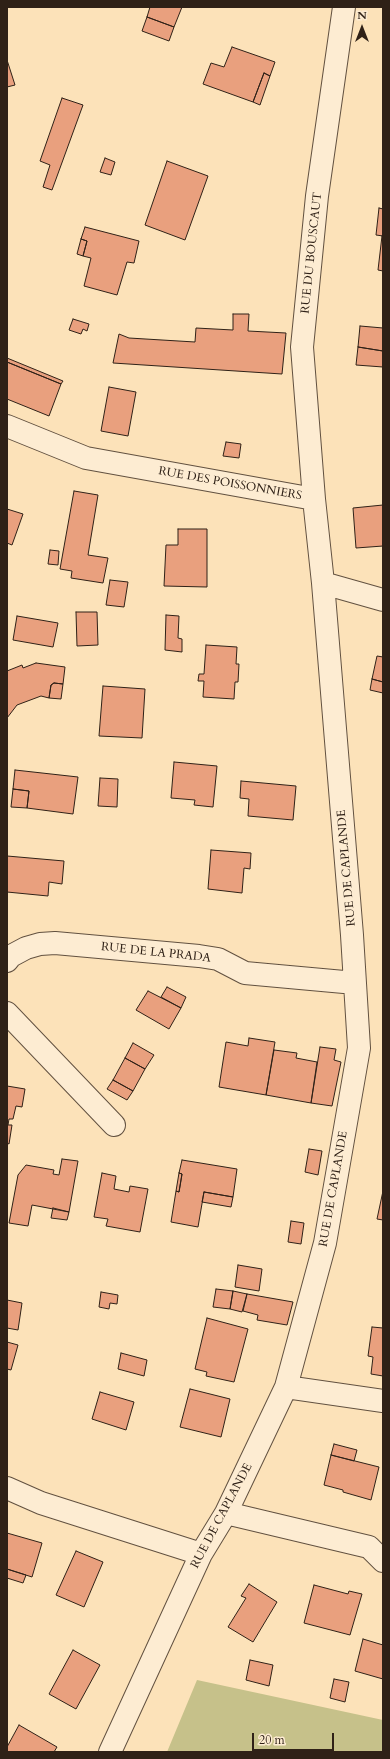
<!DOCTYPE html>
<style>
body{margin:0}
#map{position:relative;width:390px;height:1759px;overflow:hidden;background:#fce2b9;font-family:Cardo,serif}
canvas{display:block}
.frame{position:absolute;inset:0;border:8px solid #2f2117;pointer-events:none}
.north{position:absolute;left:342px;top:8px;width:40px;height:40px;-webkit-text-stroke:3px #fdecd2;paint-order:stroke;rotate:0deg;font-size:11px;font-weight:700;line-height:16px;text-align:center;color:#2f2117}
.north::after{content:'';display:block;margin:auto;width:14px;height:18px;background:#2f2117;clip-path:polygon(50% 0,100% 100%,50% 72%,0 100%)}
.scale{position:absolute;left:252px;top:1733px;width:82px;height:18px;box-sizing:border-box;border:2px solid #2f2117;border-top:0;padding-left:5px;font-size:12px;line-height:14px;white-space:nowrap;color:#2f2117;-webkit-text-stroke:3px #fdecd2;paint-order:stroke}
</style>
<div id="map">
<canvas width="390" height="1759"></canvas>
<div class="frame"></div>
<div class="north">N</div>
<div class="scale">20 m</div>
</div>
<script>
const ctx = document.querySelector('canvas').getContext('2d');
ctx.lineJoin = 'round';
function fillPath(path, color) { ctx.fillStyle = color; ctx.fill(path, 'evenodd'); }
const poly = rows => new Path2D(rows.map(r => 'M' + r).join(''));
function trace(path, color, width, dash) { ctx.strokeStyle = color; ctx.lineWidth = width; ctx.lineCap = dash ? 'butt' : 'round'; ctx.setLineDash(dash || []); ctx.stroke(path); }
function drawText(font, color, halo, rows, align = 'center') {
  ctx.font = font + ' Cardo,serif'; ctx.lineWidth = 4; ctx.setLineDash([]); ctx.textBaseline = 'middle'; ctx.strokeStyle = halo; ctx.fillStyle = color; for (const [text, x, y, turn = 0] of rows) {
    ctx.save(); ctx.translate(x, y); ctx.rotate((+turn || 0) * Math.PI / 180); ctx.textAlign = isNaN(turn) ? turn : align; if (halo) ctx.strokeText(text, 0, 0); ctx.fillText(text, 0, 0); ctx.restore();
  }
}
fillPath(poly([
 [197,1680,383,1720,383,1752,167,1752]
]), '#c6c18a');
const building = poly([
 [150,7,182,7,174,27,147,17,150,7],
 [147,17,174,27,169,41,142,31,147,17],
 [232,47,275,62,270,76,264,73,253,102,203,84,211,63,224,67,232,47],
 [7,60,15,85,7,87,7,60],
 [264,73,270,76,260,105,253,102,264,73],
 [62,98,83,105,52,190,43,187,50,165,40,161,62,98],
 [105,158,115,162,111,175,100,172,105,158],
 [167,161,208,176,185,240,145,225,167,161],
 [379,208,383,209,383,236,376,235,379,208],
 [85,227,139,241,134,263,127,262,117,295,84,286,91,258,83,256,87,241,81,239,85,227],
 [382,236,383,236,383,271,378,270,382,236],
 [81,239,87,241,83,256,77,254,81,239],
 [233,314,249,314,248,331,286,333,282,374,113,363,119,334,129,338,195,342,196,328,233,330,233,314],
 [73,319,89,324,87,331,83,329,81,334,69,330,73,319],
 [360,326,383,328,383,351,358,347,360,326],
 [358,347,383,351,383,367,356,365,358,347],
 [7,358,63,381,61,384,7,362,7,358],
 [7,362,61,384,49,416,7,399,7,362],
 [109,387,136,392,128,436,101,431,109,387],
 [226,442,241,444,239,458,223,456,226,442],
 [74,491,98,495,88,555,108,558,103,583,71,578,72,571,60,569,74,491],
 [383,505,383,546,356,548,353,508,383,505],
 [7,509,23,514,12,545,7,543,7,509],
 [178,529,207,529,207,587,164,586,166,545,178,545,178,529],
 [50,550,59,551,58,565,48,564,50,550],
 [110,580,128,582,124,607,106,605,110,580],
 [76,612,97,612,98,645,77,646,76,612],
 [166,615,179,616,178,638,182,639,182,652,165,650,166,615],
 [17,616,58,623,53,647,13,640,17,616],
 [206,645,237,647,236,664,239,664,238,682,235,682,234,699,203,697,204,681,198,681,199,674,204,674,206,645],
 [383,655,383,682,372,679,377,656,383,657,383,655],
 [36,663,65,667,63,684,54,683,51,685,49,698,41,696,17,705,7,718,7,671,22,665,23,668,36,663],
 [372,679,383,682,383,693,370,690,372,679],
 [54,683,63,684,61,699,49,698,51,685,54,683],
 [103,686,145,689,142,738,99,736,103,686],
 [174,762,217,766,213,807,194,805,195,800,171,798,174,762],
 [15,770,78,777,73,814,27,808,29,791,13,789,15,770],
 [100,778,118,779,117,807,98,806,100,778],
 [241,781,296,786,293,820,248,816,249,799,240,798,241,781],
 [13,789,29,791,27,808,11,807,13,789],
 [211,850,251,853,250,869,244,868,242,893,208,889,211,850],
 [7,856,64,861,62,884,49,882,48,896,7,892,7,856],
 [167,987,186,997,181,1008,161,997,167,987],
 [148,991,181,1008,169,1029,136,1010,148,991],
 [249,1038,275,1042,266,1095,219,1087,226,1042,248,1046,249,1038],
 [133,1043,154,1055,145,1069,125,1058,133,1043],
 [320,1047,336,1049,334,1060,341,1062,332,1106,311,1103,320,1047],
 [274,1050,297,1053,296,1058,317,1062,311,1103,266,1095,274,1050],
 [125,1058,145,1069,133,1091,113,1080,125,1058],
 [113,1080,133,1091,127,1100,107,1089,113,1080],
 [7,1086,25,1089,22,1107,16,1106,13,1119,9,1119,8,1125,12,1125,9,1144,7,1143,7,1086],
 [309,1149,322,1151,318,1175,305,1172,309,1149],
 [62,1159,78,1161,69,1212,32,1205,28,1226,9,1223,18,1175,26,1165,54,1170,53,1174,59,1175,62,1159],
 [182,1160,237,1169,233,1197,204,1192,198,1227,171,1222,176,1191,179,1192,182,1174,179,1173,182,1160],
 [102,1173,116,1176,114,1189,129,1192,130,1186,148,1189,140,1232,106,1226,108,1219,94,1217,102,1173],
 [179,1173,182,1174,179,1192,176,1191,179,1173],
 [383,1191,383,1220,377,1219,383,1191],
 [204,1192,233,1197,231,1207,202,1202,204,1192],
 [53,1208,69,1212,67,1220,51,1218,53,1208],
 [291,1221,304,1223,301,1244,288,1242,291,1221],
 [238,1265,262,1269,259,1291,235,1287,238,1265],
 [216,1289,233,1291,230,1309,213,1307,216,1289],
 [233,1291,247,1294,242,1312,230,1309,233,1291],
 [101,1292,118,1295,117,1304,110,1303,109,1309,99,1307,101,1292],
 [247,1294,293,1302,287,1325,257,1320,258,1315,243,1311,247,1294],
 [7,1300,22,1303,18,1330,7,1328,7,1300],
 [207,1318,248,1329,234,1382,206,1376,207,1372,195,1369,207,1318],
 [372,1327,383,1328,383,1376,371,1374,373,1357,368,1356,372,1327],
 [7,1342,18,1345,11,1370,7,1369,7,1342],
 [121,1353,147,1360,144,1376,118,1369,121,1353],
 [190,1389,230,1399,221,1437,180,1427,190,1389],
 [100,1392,134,1402,126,1430,92,1419,100,1392],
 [334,1444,357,1450,354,1461,331,1455,334,1444],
 [331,1455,379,1467,371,1500,343,1492,343,1490,324,1485,331,1455],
 [7,1533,42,1543,32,1577,7,1569,7,1533],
 [76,1551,103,1562,84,1607,56,1595,76,1551],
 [7,1569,26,1575,23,1583,7,1578,7,1569],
 [249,1584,277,1602,253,1642,228,1627,246,1598,241,1596,249,1584],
 [314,1585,348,1594,349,1591,362,1594,350,1635,304,1623,314,1585],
 [363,1639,383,1645,383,1679,355,1671,363,1639],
 [73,1650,100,1665,76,1709,49,1694,73,1650],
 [250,1660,273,1665,269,1686,246,1680,250,1660],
 [334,1679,349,1682,345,1702,330,1698,334,1679],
 [19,1725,57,1747,54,1752,7,1752,7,1747,19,1725]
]);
fillPath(building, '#e9a07e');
trace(building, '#2f2117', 1);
const minor = poly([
 [7,426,86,458,314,499,323,583,383,600],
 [314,499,302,347,317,196,344,7],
 [7,961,11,956,26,948,40,944,55,943,199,956,218,959,245,973,355,983],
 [7,1013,114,1125],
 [286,1387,383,1401],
 [7,1488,41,1503,201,1554],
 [226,1513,369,1547,383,1561],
 [110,1752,201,1554,226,1513,286,1387,325,1243,359,1048,352,935,323,583]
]);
trace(minor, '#625140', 24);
trace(minor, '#fdecd2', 22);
drawText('12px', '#2f2117', '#fdecd2', [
 ["RUE DU BOUSCAUT",312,253,-84],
 ["RUE DES POISSONNIERS",230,484,10],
 ["RUE DE CAPLANDE",347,868,-95],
 ["RUE DE LA PRADA",156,953,6],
 ["RUE DE CAPLANDE",334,1189,-80],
 ["RUE DE CAPLANDE",222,1516,-62]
]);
</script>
